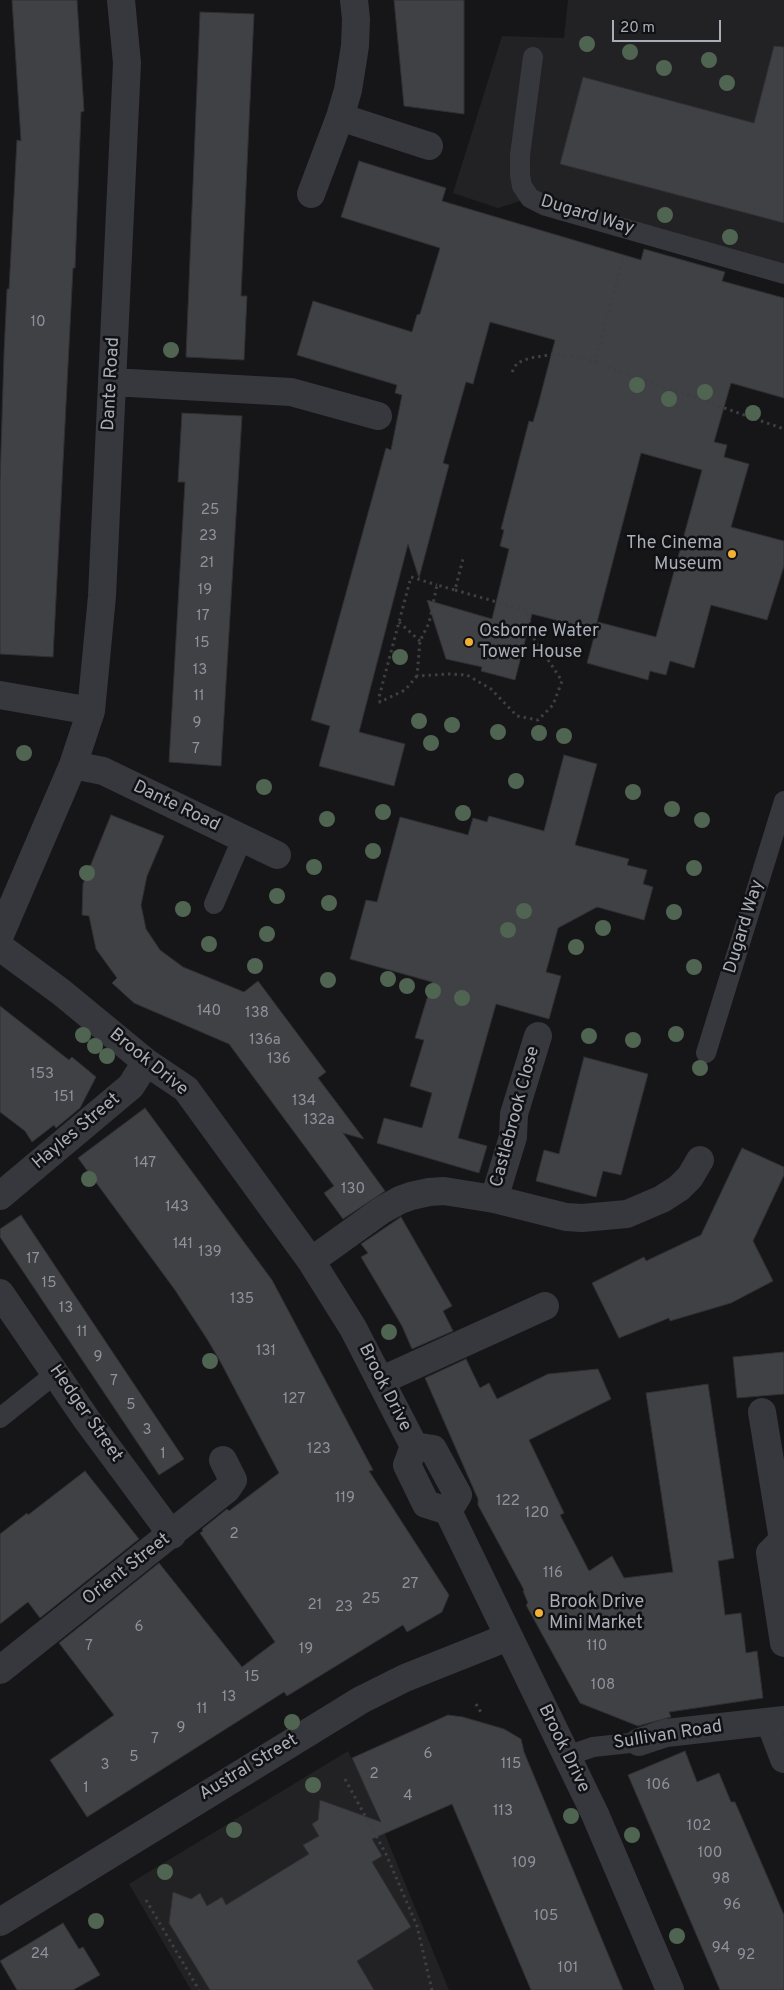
<!DOCTYPE html>
<style>
body{margin:0}
#map{position:relative;width:784px;height:1990px;overflow:hidden;background:#161618;font-family:Overpass,sans-serif}
canvas{display:block}
.scale{position:absolute;left:612px;top:20px;width:109px;height:22px;box-sizing:border-box;border:2px solid #a8adb8;border-top:0;padding-left:6px;font-size:15px;line-height:18px;white-space:nowrap;color:#a8adb8;-webkit-text-stroke:4px #111113;paint-order:stroke}
</style>
<div id="map">
<canvas width="784" height="1990"></canvas>
<div class="scale">20 m</div>
</div>
<script>
const ctx = document.querySelector('canvas').getContext('2d');
ctx.lineJoin = 'round';
function fillPath(path, color) { ctx.fillStyle = color; ctx.fill(path, 'evenodd'); }
const poly = rows => new Path2D(rows.map(r => 'M' + r).join(''));
function trace(path, color, width, dash) { ctx.strokeStyle = color; ctx.lineWidth = width; ctx.lineCap = dash ? 'butt' : 'round'; ctx.setLineDash(dash || []); ctx.stroke(path); }
function drawText(font, color, halo, rows, align = 'center') {
  ctx.font = font + ' Overpass,sans-serif'; ctx.lineWidth = 5; ctx.setLineDash([]); ctx.textBaseline = 'middle'; ctx.strokeStyle = halo; ctx.fillStyle = color; for (const [text, x, y, turn = 0] of rows) {
    ctx.save(); ctx.translate(x, y); ctx.rotate((+turn || 0) * Math.PI / 180); ctx.textAlign = isNaN(turn) ? turn : align; if (halo) ctx.strokeText(text, 0, 0); ctx.fillText(text, 0, 0); ctx.restore();
  }
}
fillPath(poly([
 [568,0,784,0,784,274,530,198,498,208,453,193,502,36,564,38],
 [348,1751,368,1793,449,1990,191,1990,129,1884]
]), '#222225');
const building = poly([
 [12,0,77,0,84,111,81,112,75,268,73,268,53,657,0,654,0,482,4,353,7,289,9,289,17,140,21,141,12,0],
 [394,0,464,0,464,114,404,106,394,0],
 [200,12,254,14,241,296,247,296,244,360,186,357,200,12],
 [774,46,784,47,784,223,560,164,583,77,754,123,774,46],
 [359,161,446,188,442,201,641,260,644,249,725,272,722,281,784,298,784,398,731,383,714,442,727,445,724,457,749,464,731,527,784,541,784,566,767,620,711,605,694,668,670,661,666,675,650,671,648,680,587,663,598,622,656,637,702,470,641,453,595,630,532,614,515,680,481,671,482,667,446,659,427,600,492,619,509,549,500,546,504,530,501,529,529,421,533,422,538,405,555,340,490,322,473,384,466,382,443,463,449,465,419,578,408,544,359,732,405,744,394,786,319,766,330,726,311,720,386,448,391,450,402,395,395,393,397,385,297,355,313,301,412,332,417,315,420,314,440,248,341,217,359,161],
 [182,413,242,416,221,766,169,762,185,482,178,482,182,413],
 [564,755,597,764,575,845,629,859,627,865,647,870,643,884,653,887,644,920,597,907,558,928,546,972,561,976,549,1019,496,1004,458,1138,487,1146,479,1173,377,1143,384,1118,422,1128,432,1093,410,1086,424,1040,415,1038,432,982,350,959,366,900,377,902,400,817,468,835,473,818,487,822,489,816,544,831,564,755],
 [111,815,164,836,147,876,141,905,146,929,160,950,183,967,244,992,258,981,326,1072,318,1078,364,1139,343,1133,385,1191,343,1219,324,1193,334,1186,229,1044,134,1003,112,983,117,978,96,949,89,916,82,915,83,884,111,815],
 [0,1006,69,1060,72,1057,96,1077,80,1108,56,1128,54,1125,32,1142,25,1131,0,1112,0,1006],
 [584,1057,648,1074,621,1175,603,1171,596,1197,536,1181,544,1150,559,1154,584,1057],
 [145,1108,272,1280,373,1470,369,1471,449,1595,442,1612,407,1632,403,1625,287,1696,284,1692,87,1817,50,1760,114,1715,59,1643,159,1563,242,1667,275,1642,200,1533,203,1531,202,1529,227,1509,229,1511,279,1473,220,1361,207,1339,175,1290,78,1158,145,1108],
 [742,1148,784,1167,784,1175,753,1241,773,1281,731,1303,670,1321,669,1318,619,1338,592,1283,644,1257,646,1261,701,1235,742,1148],
 [21,1215,184,1459,159,1475,0,1237,0,1229,21,1215],
 [401,1217,452,1306,443,1311,453,1331,412,1349,402,1326,361,1257,368,1253,361,1244,401,1217],
 [784,1352,784,1394,737,1398,733,1357,784,1352],
 [466,1359,480,1388,489,1383,497,1399,548,1374,598,1369,611,1399,529,1440,564,1513,560,1515,589,1571,612,1556,624,1578,673,1572,646,1393,708,1384,734,1558,718,1561,725,1615,741,1613,746,1653,757,1651,763,1698,669,1712,671,1717,638,1726,580,1703,526,1605,528,1603,523,1591,524,1590,478,1505,478,1499,425,1378,466,1359],
 [85,1471,139,1539,40,1618,28,1602,0,1624,0,1534,27,1513,28,1515,85,1471],
 [448,1715,463,1717,504,1729,521,1739,524,1752,623,1990,531,1990,452,1804,372,1839,382,1856,372,1862,411,1927,357,1961,374,1990,210,1990,169,1923,173,1892,191,1899,200,1893,207,1906,222,1897,226,1905,309,1854,303,1845,319,1836,312,1824,318,1820,320,1800,381,1822,352,1758,448,1715],
 [685,1751,697,1782,719,1773,731,1802,735,1802,784,1915,784,1990,720,1990,628,1775,685,1751],
 [63,1923,79,1949,83,1947,100,1975,73,1990,17,1990,0,1961,63,1923]
]);
fillPath(building, '#404145');
trace(building, '#303034', 1);
trace(poly([
 [595,363,623,257],
 [512,372,517,363,530,358,555,354,582,358,784,429],
 [455,590,528,611,531,634,562,681,553,705,538,720,517,716,491,689,467,675,449,674,417,676,420,641,429,623,437,585,455,590,463,559],
 [399,622,420,641],
 [417,676,405,690,380,702,379,697,411,577,437,585],
 [476,1704,482,1714],
 [345,1779,386,1854,417,1926,432,1990],
 [146,1900,199,1990]
]), '#3d3f44', 3, [2.5, 4]);
trace(poly([
 [533,57,520,155,520,175,522,186,530,198,546,206,784,274],
 [214,904,242,839],
 [706,1053,784,801],
 [0,1418,55,1374],
 [567,1756,593,1747,639,1742]
]), '#37383d', 20);
trace(poly([
 [340,117,429,146],
 [311,194,340,117,348,90,355,46,356,19,354,0],
 [112,382,291,392,378,416],
 [0,695,91,711],
 [73,765,103,771,277,855],
 [0,935,73,765,91,711,102,596,127,63,121,0],
 [0,947,61,992,146,1062,186,1089,311,1261,353,1328,414,1446],
 [0,1196,131,1086,146,1062],
 [494,1199,513,1137,514,1114,538,1036],
 [311,1261,382,1210,400,1200,411,1196,429,1192,444,1191,494,1199,566,1217,582,1218,627,1214,662,1199,679,1188,690,1177,700,1160],
 [0,1293,87,1420,172,1535],
 [380,1381,545,1306],
 [762,1412,783,1540,770,1553,784,1643],
 [414,1446,433,1449,458,1495,448,1511],
 [414,1446,407,1465,426,1504,448,1511],
 [448,1511,595,1814,670,1990],
 [0,1670,227,1489,233,1480,223,1460],
 [770,1722,784,1759],
 [639,1742,666,1733,784,1720],
 [0,1922,361,1700,405,1678,508,1637]
]), '#37383d', 28);
ctx.fillStyle = '#506452';
for (const [x, y] of [
 [587,44],
 [630,52],
 [709,60],
 [664,68],
 [727,83],
 [665,215],
 [730,237],
 [171,350],
 [637,385],
 [705,392],
 [669,399],
 [753,413],
 [400,657],
 [419,721],
 [452,725],
 [498,732],
 [539,733],
 [564,736],
 [431,743],
 [24,753],
 [516,781],
 [264,787],
 [633,792],
 [672,809],
 [383,812],
 [463,813],
 [327,819],
 [702,820],
 [373,851],
 [314,867],
 [694,868],
 [87,873],
 [277,896],
 [329,903],
 [183,909],
 [524,911],
 [674,912],
 [603,928],
 [508,930],
 [267,934],
 [209,944],
 [576,947],
 [255,966],
 [694,967],
 [388,979],
 [328,980],
 [407,986],
 [433,991],
 [462,998],
 [676,1034],
 [83,1035],
 [589,1036],
 [633,1040],
 [95,1046],
 [107,1056],
 [700,1068],
 [89,1179],
 [389,1332],
 [210,1361],
 [292,1722],
 [313,1785],
 [571,1816],
 [234,1830],
 [632,1835],
 [165,1872],
 [96,1921],
 [677,1936]
]) { ctx.beginPath(); ctx.arc(x, y, 8, 0, 2 * Math.PI); ctx.fill(); }
for (const [x, y, r, color] of [
 [732,554,5,"#f2b134"],
 [469,642,5,"#f2b134"],
 [539,1613,5,"#f2b134"]
]) { const dot = new Path2D(); dot.arc(x, y, r, 0, 2 * Math.PI); ctx.fillStyle = color; ctx.fill(dot); trace(dot, '#111113', 2); }
drawText('15px', '#8e929b', null, [
 ["10",38,323],
 ["25",210,511],
 ["23",208,537],
 ["21",207,564],
 ["19",205,591],
 ["17",203,617],
 ["15",202,644],
 ["13",200,671],
 ["11",199,697],
 ["9",197,724],
 ["7",196,750],
 ["140",209,1012],
 ["138",257,1014],
 ["136a",265,1041],
 ["136",279,1060],
 ["153",42,1075],
 ["151",64,1098],
 ["134",304,1102],
 ["132a",319,1121],
 ["147",145,1164],
 ["130",353,1190],
 ["143",177,1208],
 ["141",183,1245],
 ["139",210,1253],
 ["17",33,1260],
 ["15",49,1284],
 ["135",242,1300],
 ["13",66,1309],
 ["11",82,1333],
 ["131",266,1352],
 ["9",98,1358],
 ["7",114,1382],
 ["127",294,1400],
 ["5",131,1406],
 ["3",147,1431],
 ["123",319,1450],
 ["1",163,1455],
 ["119",345,1499],
 ["122",508,1502],
 ["120",537,1514],
 ["2",234,1535],
 ["116",553,1574],
 ["27",410,1585],
 ["25",371,1600],
 ["21",315,1606],
 ["23",344,1608],
 ["6",139,1628],
 ["7",89,1647],
 ["110",597,1647],
 ["19",306,1650],
 ["15",252,1678],
 ["108",603,1686],
 ["13",229,1698],
 ["11",202,1710],
 ["9",181,1729],
 ["7",155,1740],
 ["6",428,1755],
 ["5",134,1758],
 ["115",511,1765],
 ["3",105,1766],
 ["2",374,1775],
 ["106",658,1786],
 ["1",86,1789],
 ["4",408,1797],
 ["113",503,1812],
 ["102",699,1827],
 ["100",710,1854],
 ["109",524,1864],
 ["98",721,1880],
 ["96",732,1906],
 ["105",546,1917],
 ["94",721,1949],
 ["24",40,1955],
 ["92",746,1956],
 ["101",568,1969]
]);
drawText('18px', '#a8adb8', '#111113', [
 ["Dugard Way",587,216,17],
 ["Dante Road",112,384,-87],
 ["Dante Road",176,807,26],
 ["Dugard Way",745,927,-73],
 ["Brook Drive",148,1063,39],
 ["Castlebrook Close",516,1117,-75],
 ["Hayles Street",77,1132,-40],
 ["Brook Drive",384,1388,63],
 ["Hedger Street",85,1414,55],
 ["Orient Street",127,1570,-38],
 ["Sullivan Road",668,1736,-9],
 ["Brook Drive",563,1749,64],
 ["Austral Street",249,1768,-31]
]);
drawText('18px', '#a8adb8', '#111113', [
 ["The Cinema",722,544,"right"],
 ["Museum",722,565,"right"],
 ["Osborne Water",479,632],
 ["Tower House",479,653],
 ["Brook Drive",549,1603],
 ["Mini Market",549,1624]
], 'left');
</script>
